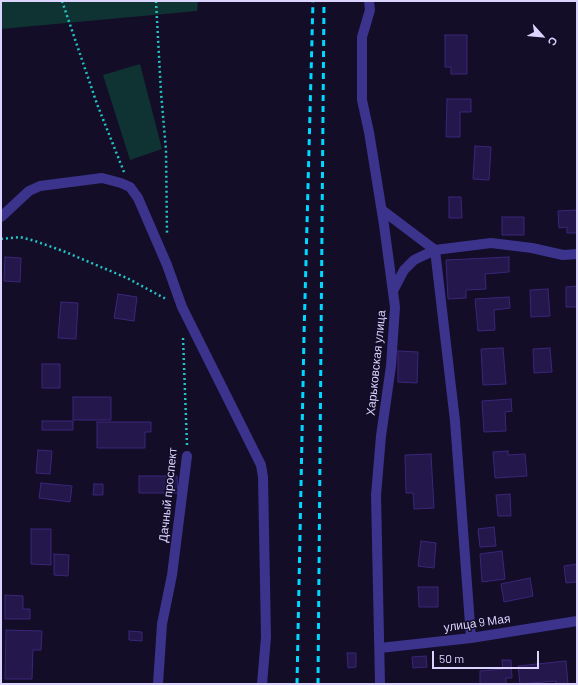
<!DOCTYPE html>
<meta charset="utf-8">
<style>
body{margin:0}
#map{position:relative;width:578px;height:685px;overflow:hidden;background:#130d28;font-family:Barlow,sans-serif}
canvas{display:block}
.frame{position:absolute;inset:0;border:2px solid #dbd4ff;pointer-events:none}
.north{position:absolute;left:522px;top:16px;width:40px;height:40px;-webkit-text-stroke:3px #130d28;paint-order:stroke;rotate:117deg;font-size:11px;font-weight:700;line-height:16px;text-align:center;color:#dbd4ff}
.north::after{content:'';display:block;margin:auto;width:14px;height:18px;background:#dbd4ff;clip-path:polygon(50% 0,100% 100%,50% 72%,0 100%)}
.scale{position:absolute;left:432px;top:651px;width:107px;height:18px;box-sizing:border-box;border:2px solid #dbd4ff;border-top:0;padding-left:5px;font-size:12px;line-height:14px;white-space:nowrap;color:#dbd4ff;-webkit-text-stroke:3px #130d28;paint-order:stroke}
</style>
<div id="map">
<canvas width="578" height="685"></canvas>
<div class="frame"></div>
<div class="north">С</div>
<div class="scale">50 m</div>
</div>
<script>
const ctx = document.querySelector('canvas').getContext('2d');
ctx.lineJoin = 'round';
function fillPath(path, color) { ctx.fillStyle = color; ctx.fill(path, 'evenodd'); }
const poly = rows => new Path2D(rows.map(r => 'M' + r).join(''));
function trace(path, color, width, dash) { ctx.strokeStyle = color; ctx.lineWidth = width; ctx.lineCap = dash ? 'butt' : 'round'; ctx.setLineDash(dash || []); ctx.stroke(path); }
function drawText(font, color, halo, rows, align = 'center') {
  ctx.font = font + ' Barlow,sans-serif'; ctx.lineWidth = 3; ctx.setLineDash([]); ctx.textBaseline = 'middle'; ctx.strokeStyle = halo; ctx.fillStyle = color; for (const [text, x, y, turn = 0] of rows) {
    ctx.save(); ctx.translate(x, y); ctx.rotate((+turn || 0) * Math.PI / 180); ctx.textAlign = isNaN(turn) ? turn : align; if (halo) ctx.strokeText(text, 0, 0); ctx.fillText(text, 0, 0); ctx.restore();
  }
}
fillPath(poly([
 [1,1,198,1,197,11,1,29],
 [140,64,162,149,130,160,103,75]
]), '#0f3233');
const building = poly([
 [445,35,467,35,467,74,451,74,451,67,445,67,445,35],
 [447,99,471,99,471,112,460,112,460,137,446,137,447,99],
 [475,146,491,147,489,180,473,179,475,146],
 [449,197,461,197,462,218,449,218,449,197],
 [577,210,577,233,567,233,567,227,559,228,558,211,577,210],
 [502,217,524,217,524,235,502,235,502,217],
 [5,257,21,258,20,282,4,281,5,257],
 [509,257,509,272,485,274,486,289,466,290,466,298,448,299,446,260,509,257],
 [577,286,577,307,566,307,566,287,577,286],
 [548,289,550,316,531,317,530,290,548,289],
 [118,294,137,297,134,321,114,318,118,294],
 [509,297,510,308,494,310,495,330,478,331,475,299,509,297],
 [61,302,78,303,76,339,58,338,61,302],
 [503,348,506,384,483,385,481,349,503,348],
 [550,348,552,372,534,373,533,349,550,348],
 [398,351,418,352,417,383,398,382,398,351],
 [42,364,60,364,60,388,42,388,42,364],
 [73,397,111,397,111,420,73,420,73,397],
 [511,399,512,411,505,412,506,431,484,432,482,401,511,399],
 [42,421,73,421,73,430,42,430,42,421],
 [97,422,151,422,151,432,145,432,145,448,97,448,97,422],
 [38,450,52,451,50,474,36,473,38,450],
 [508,451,508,455,525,454,527,476,495,478,493,452,508,451],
 [431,454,434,508,414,509,413,493,406,493,405,455,431,454],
 [139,476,177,476,178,493,139,493,139,476],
 [41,483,72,486,70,502,39,498,41,483],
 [94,484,103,484,103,495,93,495,94,484],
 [510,494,511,516,498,516,496,495,510,494],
 [494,527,496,546,480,547,478,529,494,527],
 [31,529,51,529,51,565,31,564,31,529],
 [421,541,436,543,434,568,418,566,421,541],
 [502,551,505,579,482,582,480,554,502,551],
 [54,554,69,555,68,576,54,575,54,554],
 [577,564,577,582,566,583,564,566,577,564],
 [530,578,533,596,504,602,501,584,530,578],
 [418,587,438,587,438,607,419,607,418,587],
 [5,595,23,596,23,609,30,609,30,619,5,619,5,595],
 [6,630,42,631,41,650,33,650,32,679,5,679,6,630],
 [129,631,142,632,142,641,129,640,129,631],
 [347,653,356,653,356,667,348,668,347,653],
 [426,656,427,667,413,668,412,657,426,656],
 [502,660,511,660,512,678,506,678,506,684,480,684,480,671,503,669,502,660],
 [566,661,568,684,556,684,556,681,520,684,518,666,566,661]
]);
fillPath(building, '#24174b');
trace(building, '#3b267a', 1);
trace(poly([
 [62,1,97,104,124,172],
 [156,1,161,93,166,150,167,233],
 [1,239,20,237,35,241,63,251,127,278,166,299],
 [183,338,187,445]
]), '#22c5c4', 2.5, [2, 3]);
trace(poly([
 [369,1,370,10,362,37,362,100,369,132,384,225,395,307,391,366,381,436,376,495,380,684],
 [382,210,435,250],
 [1,217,29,191,40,186,102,178,121,183,130,187,138,198,167,265,182,307,261,465,263,477,266,637,262,684],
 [435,250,455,421,471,638],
 [393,291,404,270,414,260,435,250,491,243,532,248,563,255,577,254],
 [380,648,471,638,577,621],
 [158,684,162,624,172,575,187,456]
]), '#3b338c', 10);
trace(poly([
 [297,684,304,336,313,1],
 [318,684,324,1]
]), '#00d8ff', 3, [6, 5]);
drawText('12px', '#dbd4ff', '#130d28', [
 ["Харьковская улица",376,363,-84],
 ["Дачный проспект",168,495,-84],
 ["улица 9 Мая",477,623,-8]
]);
</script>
